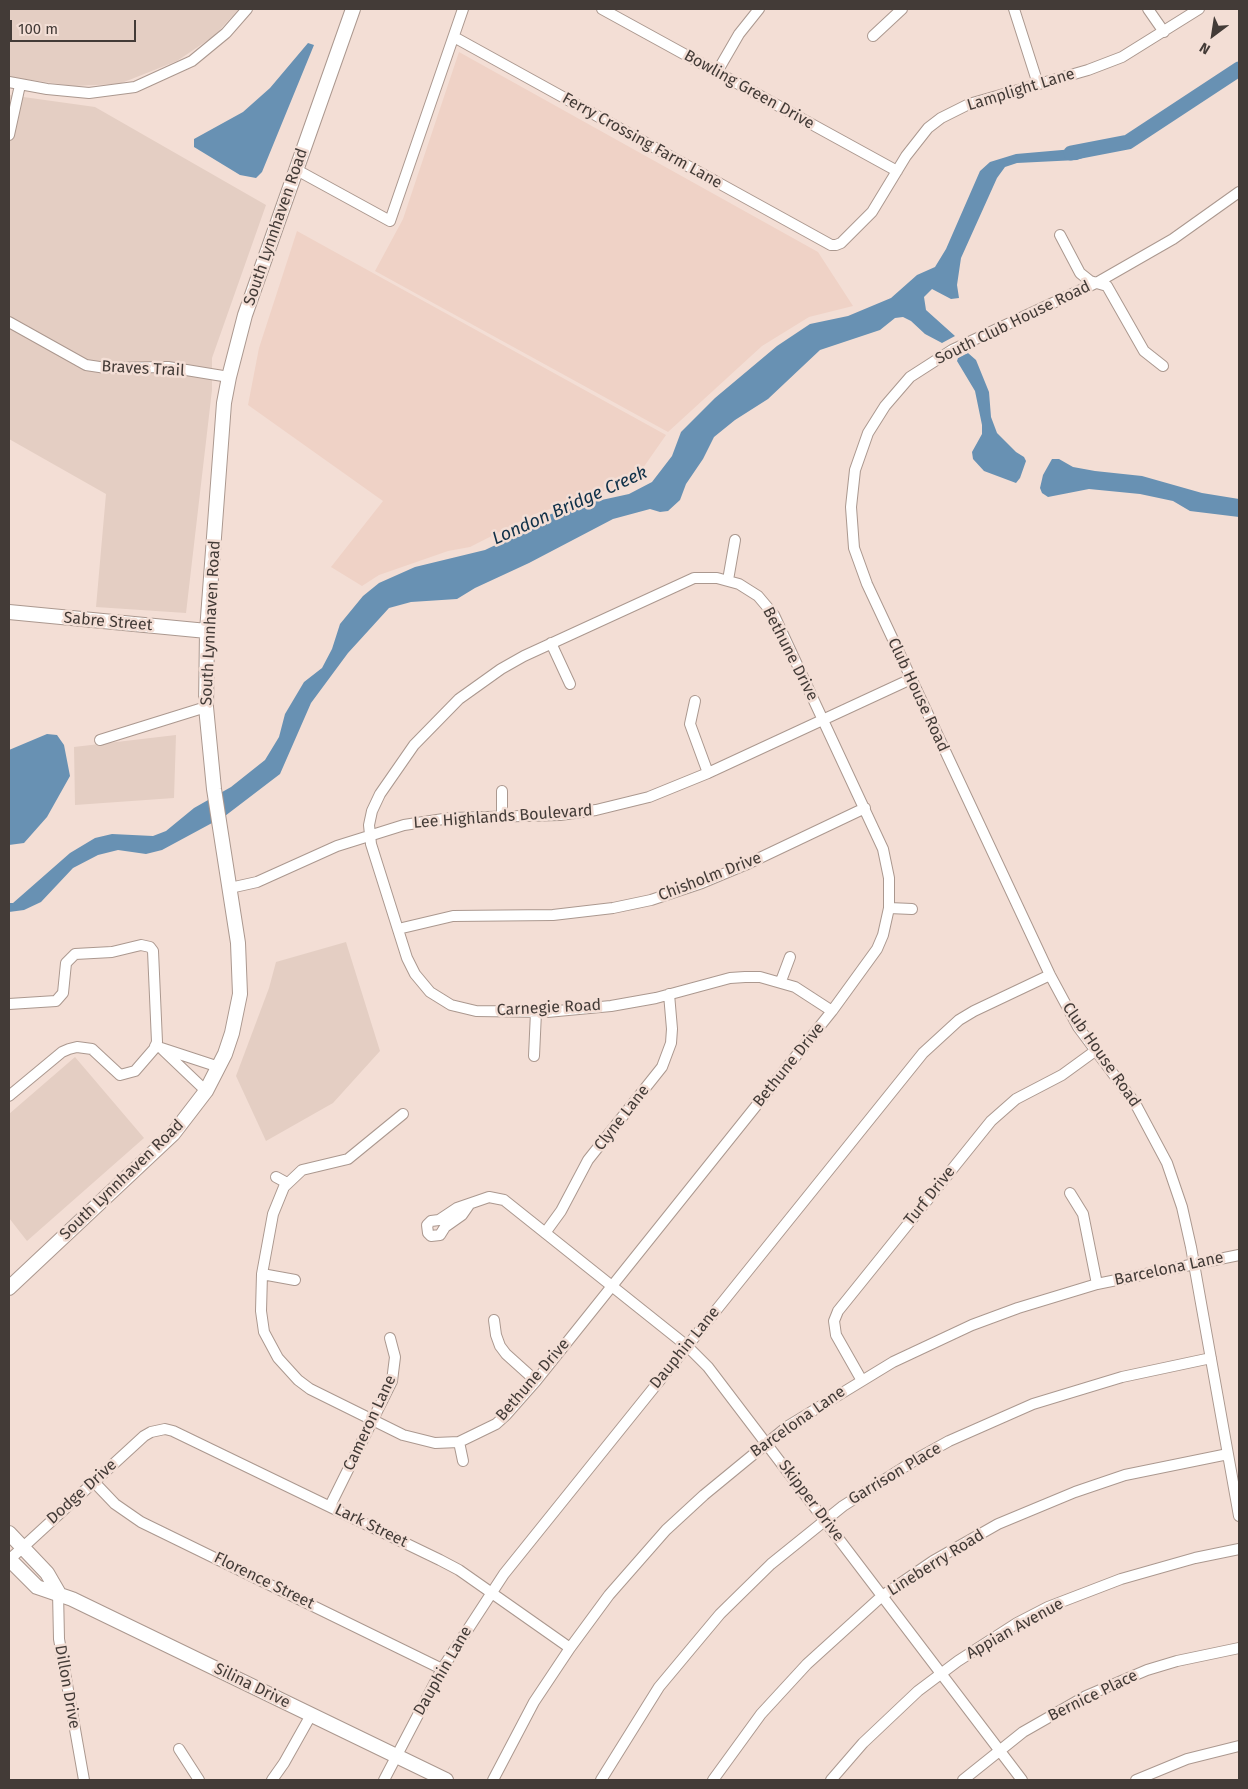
<!DOCTYPE html>
<style>
body{margin:0}
#map{position:relative;width:1248px;height:1789px;overflow:hidden;background:#f3ded5;font-family:"Fira Sans",sans-serif}
canvas{display:block}
.frame{position:absolute;inset:0;border:10px solid #433b37;pointer-events:none}
.north{position:absolute;left:1188px;top:10px;width:50px;height:50px;-webkit-text-stroke:4px #f3ded5;paint-order:stroke;rotate:211deg;font-size:14px;font-weight:700;line-height:20px;text-align:center;color:#433b37}
.north::after{content:'';display:block;margin:auto;width:18px;height:22px;background:#433b37;clip-path:polygon(50% 0,100% 100%,50% 72%,0 100%)}
.scale{position:absolute;left:10px;top:20px;width:126px;height:22px;box-sizing:border-box;border:2px solid #433b37;border-top:0;padding-left:6px;font-size:15px;line-height:18px;white-space:nowrap;color:#433b37;-webkit-text-stroke:4px #f3ded5;paint-order:stroke}
</style>
<div id="map">
<canvas width="1248" height="1789"></canvas>
<div class="frame"></div>
<div class="north">N</div>
<div class="scale">100 m</div>
</div>
<script>
const ctx = document.querySelector('canvas').getContext('2d');
ctx.lineJoin = 'round';
function fillPath(path, color) { ctx.fillStyle = color; ctx.fill(path, 'evenodd'); }
const poly = rows => new Path2D(rows.map(r => 'M' + r).join(''));
function trace(path, color, width, dash) { ctx.strokeStyle = color; ctx.lineWidth = width; ctx.lineCap = dash ? 'butt' : 'round'; ctx.setLineDash(dash || []); ctx.stroke(path); }
function drawText(font, color, halo, rows, align = 'center') {
  ctx.font = font + ' "Fira Sans",sans-serif'; ctx.lineWidth = 5; ctx.setLineDash([]); ctx.textBaseline = 'middle'; ctx.strokeStyle = halo; ctx.fillStyle = color; for (const [text, x, y, turn = 0] of rows) {
    ctx.save(); ctx.translate(x, y); ctx.rotate((+turn || 0) * Math.PI / 180); ctx.textAlign = isNaN(turn) ? turn : align; if (halo) ctx.strokeText(text, 0, 0); ctx.fillText(text, 0, 0); ctx.restore();
  }
}
fillPath(poly([
 [9,9,239,9,214,36,177,61,119,84,74,86,9,77],
 [9,95,95,107,266,205,212,358,212,390,186,613,96,607,106,494,9,439],
 [176,735,174,798,75,805,74,747],
 [346,942,380,1051,333,1103,266,1141,236,1076,269,988,276,962],
 [75,1057,144,1138,27,1241,9,1218,9,1114]
]), '#e4cec3');
fillPath(poly([
 [459,52,818,252,853,306,809,317,762,346,668,432,375,271,403,219],
 [297,231,666,435,643,468,623,485,535,514,470,547,448,551,379,575,362,586,331,567,383,501,248,405,259,348]
]), '#efd2c6');
fillPath(poly([
 [308,43,314,45,262,172,256,178,240,175,194,147,194,139,243,112,270,88],
 [1085,148,1092,151,1088,156,1077,160,1017,163,1005,167,997,178,961,258,957,285,959,298,951,299,932,289,924,297,926,310,955,336,942,343,925,334,911,321,903,317,895,318,880,330,820,350,768,399,735,420,714,437,703,459,686,484,680,500,668,511,660,512,650,509,613,519,529,563,475,588,457,599,411,602,389,608,348,653,311,703,280,774,225,816,162,850,146,854,118,850,98,855,73,868,41,902,24,910,9,912,9,903,13,903,70,853,95,838,112,834,153,836,166,831,194,808,231,787,265,760,279,737,285,714,304,682,322,668,332,649,340,624,363,596,379,583,415,567,485,550,523,532,551,514,597,501,629,494,652,482,672,456,681,432,715,398,777,346,810,324,848,316,891,298,917,275,935,267,946,249,980,171,990,162,1016,154],
 [968,353,976,360,989,392,991,417,997,433,1016,452,1024,457,1026,461,1020,478,1016,483,984,471,973,459,972,452,982,434,982,425,975,391,957,361,958,358],
 [1052,459,1059,459,1073,467,1095,471,1142,476,1202,493,1239,499,1239,517,1190,511,1173,501,1140,494,1089,489,1048,497,1042,493,1040,488,1043,475],
 [47,734,57,735,64,745,70,776,47,817,24,843,9,845,9,750]
]), '#6891b3');
trace(poly([
 [1071,153,1128,142,1239,69]
]), '#6891b3', 15);
const street = poly([
 [602,9,897,171],
 [1014,9,1038,84],
 [1148,9,1164,32],
 [873,36,902,9],
 [454,37,831,245,836,245,841,243,872,212,906,156,928,128,941,118,969,104,1088,70,1122,57,1199,9],
 [717,72,739,34,759,9],
 [9,82,47,89,89,93,135,87,192,61,226,33,247,9],
 [9,135,20,85],
 [295,169,390,221,463,9],
 [1239,192,1173,239,1098,282,952,350,910,377,885,406,868,433,855,470,851,507,854,548,867,584,1050,975,1078,1027,1135,1103,1167,1163,1182,1207,1191,1247,1239,1516],
 [1060,235,1080,273,1090,281,1107,286,1144,351,1163,366],
 [9,322,86,365,106,368,168,367,229,377],
 [728,580,735,540],
 [551,643,570,684],
 [695,701,690,724,708,773],
 [100,740,206,707],
 [502,817,502,791],
 [230,888,257,882,337,846,404,825,450,818,560,815,596,810,649,797,708,773,911,679],
 [889,908,912,909],
 [398,929,453,916,553,915,613,908,651,900,702,883,745,865,865,808],
 [781,981,790,957],
 [9,1004,56,1001,63,993,66,963,75,954,112,952,141,945,150,947,153,951,157,1042,154,1049,135,1071,120,1075,92,1049,77,1047,69,1049,62,1052,9,1096],
 [155,1046,219,1067],
 [163,1050,206,1091],
 [534,1056,536,1012],
 [403,1114,348,1159,302,1170,284,1187,273,1214,262,1274,261,1311,264,1332,278,1358,298,1380,310,1389,403,1435,435,1443,459,1442,496,1424,506,1415,536,1381,832,1011,877,949,883,935,889,908,889,878,883,849,774,615,758,596,739,584,717,578,694,578,524,656,501,669,459,699,414,745,380,794,372,811,369,825,371,844,407,958,415,974,430,992,451,1005,476,1011,547,1012,611,1006,656,998,730,978,745,977,760,977,795,987,832,1011],
 [276,1177,287,1183],
 [1070,1193,1083,1214,1097,1284],
 [469,1205,462,1215,445,1227,440,1235,431,1236,428,1233,427,1225,431,1221,439,1220,457,1208,489,1197,504,1200,687,1346,708,1367,1022,1780],
 [545,1233,561,1211,588,1160,662,1067,671,1043,672,1029,669,994],
 [262,1274,295,1280],
 [494,1320,496,1335,500,1346,506,1354,536,1381],
 [861,1379,836,1335,834,1321,838,1311,991,1121,1016,1099,1062,1075,1095,1051],
 [459,1442,463,1461],
 [94,1482,115,1504,141,1522,442,1669],
 [330,1506,392,1381,395,1357,390,1338],
 [9,1560,144,1436,151,1432,165,1429,173,1431,440,1560,459,1570,570,1648],
 [58,1592,59,1639,84,1780],
 [179,1749,199,1780],
 [272,1780,284,1763,311,1715],
 [384,1780,442,1669,504,1574,923,1053,959,1020,974,1011,1050,975],
 [493,1780,534,1702,570,1648,609,1595,666,1530,704,1495,788,1426,893,1362,972,1325,1018,1308,1097,1284,1239,1255],
 [601,1780,659,1687,720,1614,771,1564,843,1506,920,1457,949,1441,1033,1404,1122,1377,1211,1358],
 [713,1780,761,1714,807,1664,882,1596,933,1561,998,1524,1075,1492,1125,1475,1228,1454],
 [831,1780,863,1743,918,1691,958,1661,1017,1623,1048,1607,1121,1579,1195,1558,1239,1549],
 [963,1780,1023,1732,1086,1696,1147,1670,1177,1661,1239,1648],
 [1136,1780,1187,1759,1239,1746]
]);
const secondary = poly([
 [9,612,207,631],
 [9,1288,173,1134,206,1091,225,1054,232,1033,240,994,238,943,214,789,206,707,207,631,224,403,229,377,245,315,353,9],
 [9,1533,47,1573,58,1592],
 [9,1559,37,1587,72,1599,446,1780]
]);
trace(street, '#ab988f', 12);
trace(secondary, '#ab988f', 16);
trace(street, '#fff', 10);
trace(secondary, '#fff', 14);
drawText('16px', '#433b37', '#f3ded5', [
 ["Bowling Green Drive",749,90,29],
 ["Lamplight Lane",1021,90,-17],
 ["Ferry Crossing Farm Lane",642,141,29],
 ["South Lynnhaven Road",276,227,-71],
 ["South Club House Road",1013,323,-26],
 ["Braves Trail",143,369,3],
 ["Sabre Street",108,622,5],
 ["South Lynnhaven Road",211,623,-87],
 ["Bethune Drive",790,654,63],
 ["Club House Road",918,695,65],
 ["Lee Highlands Boulevard",503,817,-4],
 ["Chisholm Drive",710,877,-21],
 ["Carnegie Road",549,1008,-3],
 ["Club House Road",1101,1055,55],
 ["Bethune Drive",789,1065,-51],
 ["Clyne Lane",622,1118,-52],
 ["South Lynnhaven Road",122,1180,-44],
 ["Turf Drive",930,1196,-51],
 ["Barcelona Lane",1169,1269,-12],
 ["Dauphin Lane",685,1348,-51],
 ["Bethune Drive",533,1380,-49],
 ["Barcelona Lane",798,1422,-35],
 ["Cameron Lane",370,1423,-65],
 ["Garrison Place",895,1474,-31],
 ["Dodge Drive",82,1492,-42],
 ["Skipper Drive",811,1501,53],
 ["Lark Street",371,1526,26],
 ["Lineberry Road",936,1563,-32],
 ["Florence Street",264,1581,26],
 ["Appian Avenue",1015,1629,-29],
 ["Dauphin Lane",443,1671,-60],
 ["Silina Drive",252,1686,26],
 ["Dillon Drive",67,1687,80],
 ["Bernice Place",1093,1696,-26]
]);
drawText('italic 18px', '#0f3048', '#f3ded5', [
 ["London Bridge Creek",570,506,-24]
]);
</script>
